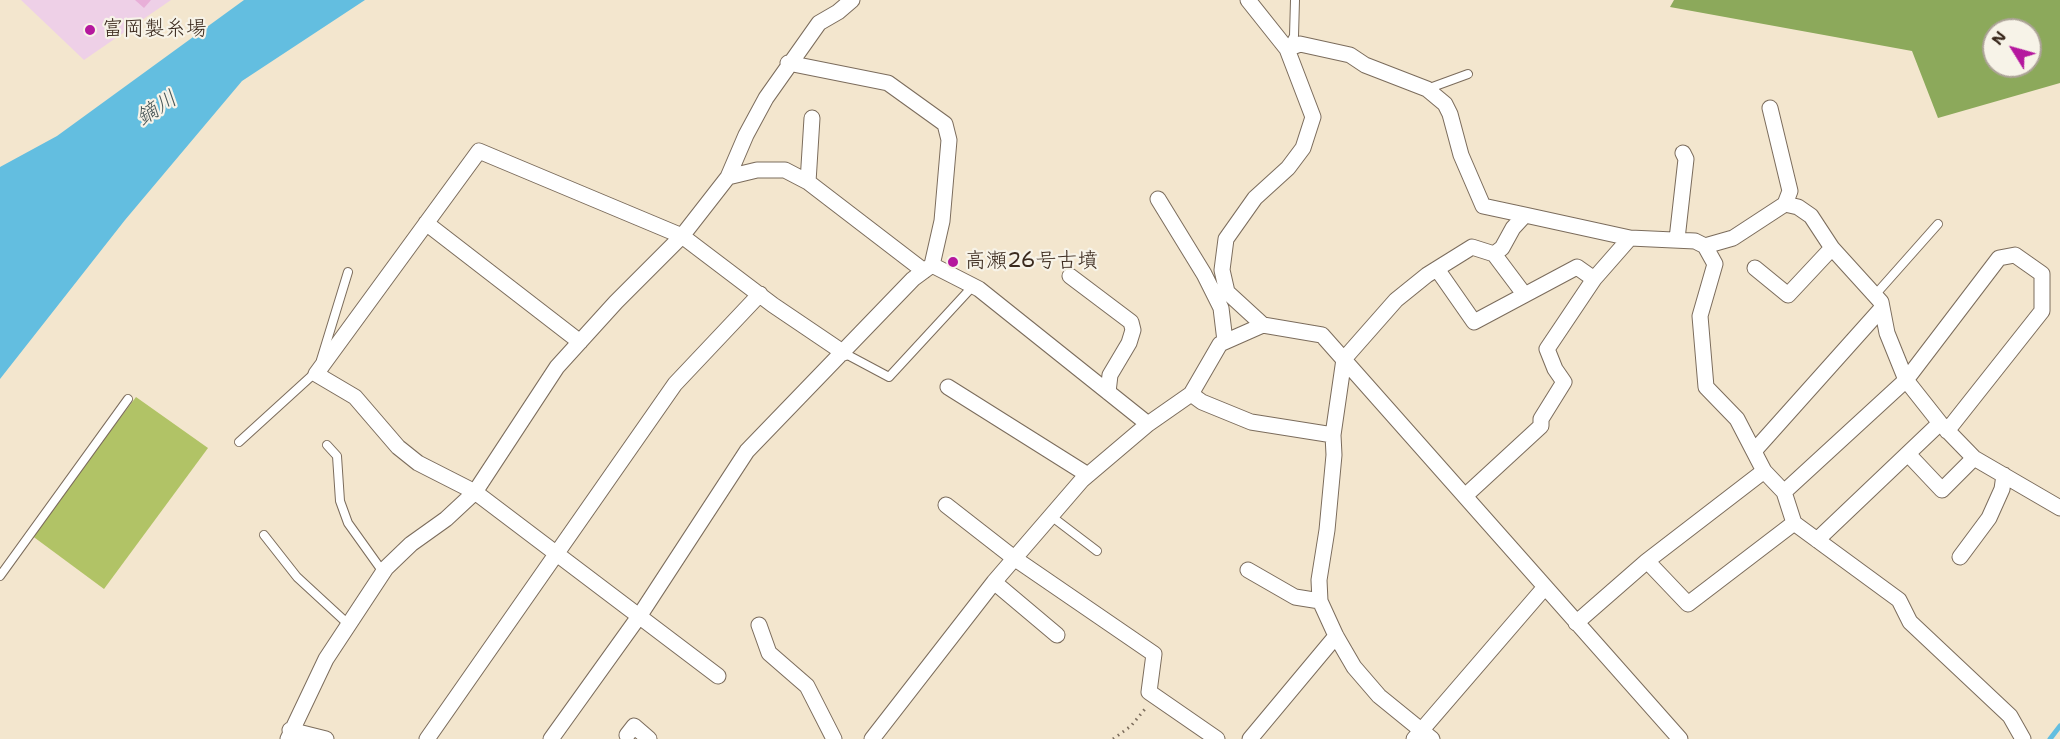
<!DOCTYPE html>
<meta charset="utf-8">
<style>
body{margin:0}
#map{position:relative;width:2060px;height:739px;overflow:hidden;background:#f3e6ce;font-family:"Shantell Sans",sans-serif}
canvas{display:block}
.north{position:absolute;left:1982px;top:18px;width:60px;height:60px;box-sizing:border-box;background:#f7f3e8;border:2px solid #aca397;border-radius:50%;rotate:307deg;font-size:16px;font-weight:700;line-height:24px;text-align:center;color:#3b2a1e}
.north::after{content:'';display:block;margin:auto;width:21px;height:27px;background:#b5179e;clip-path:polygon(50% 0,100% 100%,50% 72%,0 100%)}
</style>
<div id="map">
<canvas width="2060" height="739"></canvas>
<div class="north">N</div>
</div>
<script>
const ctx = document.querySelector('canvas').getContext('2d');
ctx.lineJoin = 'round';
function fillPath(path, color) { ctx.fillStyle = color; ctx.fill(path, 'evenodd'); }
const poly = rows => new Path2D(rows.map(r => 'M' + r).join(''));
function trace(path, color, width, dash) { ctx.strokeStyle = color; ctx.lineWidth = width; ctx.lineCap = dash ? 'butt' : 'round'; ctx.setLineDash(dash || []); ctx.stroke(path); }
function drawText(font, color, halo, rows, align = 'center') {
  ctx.font = font + ' "Shantell Sans","Klee One",sans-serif'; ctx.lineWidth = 4.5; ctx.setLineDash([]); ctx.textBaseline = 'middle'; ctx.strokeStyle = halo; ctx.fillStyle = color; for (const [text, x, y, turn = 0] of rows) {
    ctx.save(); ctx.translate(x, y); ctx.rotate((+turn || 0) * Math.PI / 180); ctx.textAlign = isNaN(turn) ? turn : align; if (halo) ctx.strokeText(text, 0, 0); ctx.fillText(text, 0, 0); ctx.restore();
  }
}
fillPath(poly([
 [21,0,171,0,84,60]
]), '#eed0e7');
fillPath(poly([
 [136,397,208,448,104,589,31,535]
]), '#b1c366');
fillPath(poly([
 [1674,0,2060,0,2060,83,1938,118,1912,51,1670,7],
 [1994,30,2030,30,2030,66,1994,66]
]), '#8ca95b');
fillPath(poly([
 [244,0,365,0,242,81,125,220,0,379,0,167,57,136]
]), '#63bee0');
trace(poly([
 [2050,739,2060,726]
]), '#63bee0', 5);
fillPath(poly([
 [135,0,151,0,144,8]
]), '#e8afd8');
const service = poly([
 [1288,47,1294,36,1295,0],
 [1427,89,1468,74],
 [1875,295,1938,224],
 [844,353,889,377,973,286],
 [321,360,348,272],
 [239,442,317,371],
 [327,445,337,456,340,501,348,523,383,572],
 [1051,516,1097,551],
 [264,535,297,577,348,624],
 [0,576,128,399]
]);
const minor = poly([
 [1248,0,1287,49,1313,117,1303,148,1288,168,1255,198,1226,239,1222,270,1227,292,1263,325,1322,335,1680,739],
 [1287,49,1300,44,1350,55,1365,65,1427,89,1445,104,1450,114,1461,155,1483,206,1525,215],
 [1770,108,1790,191,1785,204],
 [728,177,757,170,785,170,808,182,924,271],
 [808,182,812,118],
 [1158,199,1204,274,1221,308,1225,341],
 [426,223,580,342],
 [1677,239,1686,159,1683,153],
 [1705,246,1733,238,1785,204,1798,207,1811,216,1832,248,1881,302,1887,333,1906,380,1940,423,1974,458,2060,508],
 [1494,254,1524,294],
 [932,265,979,289,1148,424],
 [1755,268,1788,295,1832,248],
 [1437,269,1474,322,1577,267,1594,279],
 [1070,276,1131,322,1133,330,1129,343,1110,375,1108,392],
 [948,387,1088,475],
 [1191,394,1202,402,1251,422,1333,435],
 [1755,450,1882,308],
 [1908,454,1942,490,1974,458],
 [1784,492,1906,380,1999,258,2015,255,2042,274,2042,311,1947,431],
 [1465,496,1541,426,1541,419,1564,382,1555,369,1547,349,1594,279,1630,238],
 [946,505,1014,558,1154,654,1149,692,1217,739],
 [1817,540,1940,423],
 [1960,557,1989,518,2002,489,2004,475],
 [1647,561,1688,604,1794,523],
 [1248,570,1295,597,1320,601],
 [994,582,1057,635],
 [1576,623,1647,561,1764,471],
 [759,625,769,653,807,686,834,739],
 [718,676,475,492,418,463,398,447,355,397,316,374,479,151,682,236,773,305,844,353],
 [290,730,326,739],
 [627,735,634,726,649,739],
 [288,739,326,659,386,568,411,544,446,519,475,492,557,367,616,302,682,236,728,177,746,135,766,98,819,23,838,12,852,0],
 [427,739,675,384,760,294],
 [551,739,640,615,747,451,913,279,932,265,942,221,949,140,945,124,888,83,788,63],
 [872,739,994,582,1082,480,1148,424,1191,394,1220,344,1263,325],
 [1250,739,1336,636],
 [1414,739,1545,587],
 [1432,739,1379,696,1354,667,1336,636,1320,601,1319,580,1327,530,1334,455,1333,435,1344,359,1396,300,1427,275,1472,247,1494,254,1502,248,1513,228,1525,215,1630,238,1695,241,1705,246,1715,264,1700,316,1706,387,1737,419,1764,471,1784,492,1794,523,1899,600,1910,622,2010,716,2023,739]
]);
trace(service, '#7b6c5c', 10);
trace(minor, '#7b6c5c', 17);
trace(poly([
 [1113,739,1131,726,1145,709]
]), '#7b6c5c', 3, [1.5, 4.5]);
trace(service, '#fff', 8);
trace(minor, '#fff', 15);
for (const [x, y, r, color] of [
 [90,30,6,"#b5179e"],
 [953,262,6,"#b5179e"]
]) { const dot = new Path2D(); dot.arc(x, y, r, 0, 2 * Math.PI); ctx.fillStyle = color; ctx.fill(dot); trace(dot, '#f7f3e8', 2); }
drawText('21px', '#3b2a1e', '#f7f3e8', [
 ["富岡製糸場",102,30],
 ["高瀬26号古墳",965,262]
], 'left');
drawText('italic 22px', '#475658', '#f7f3e8', [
 ["鏑川",157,109,-33]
]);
</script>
